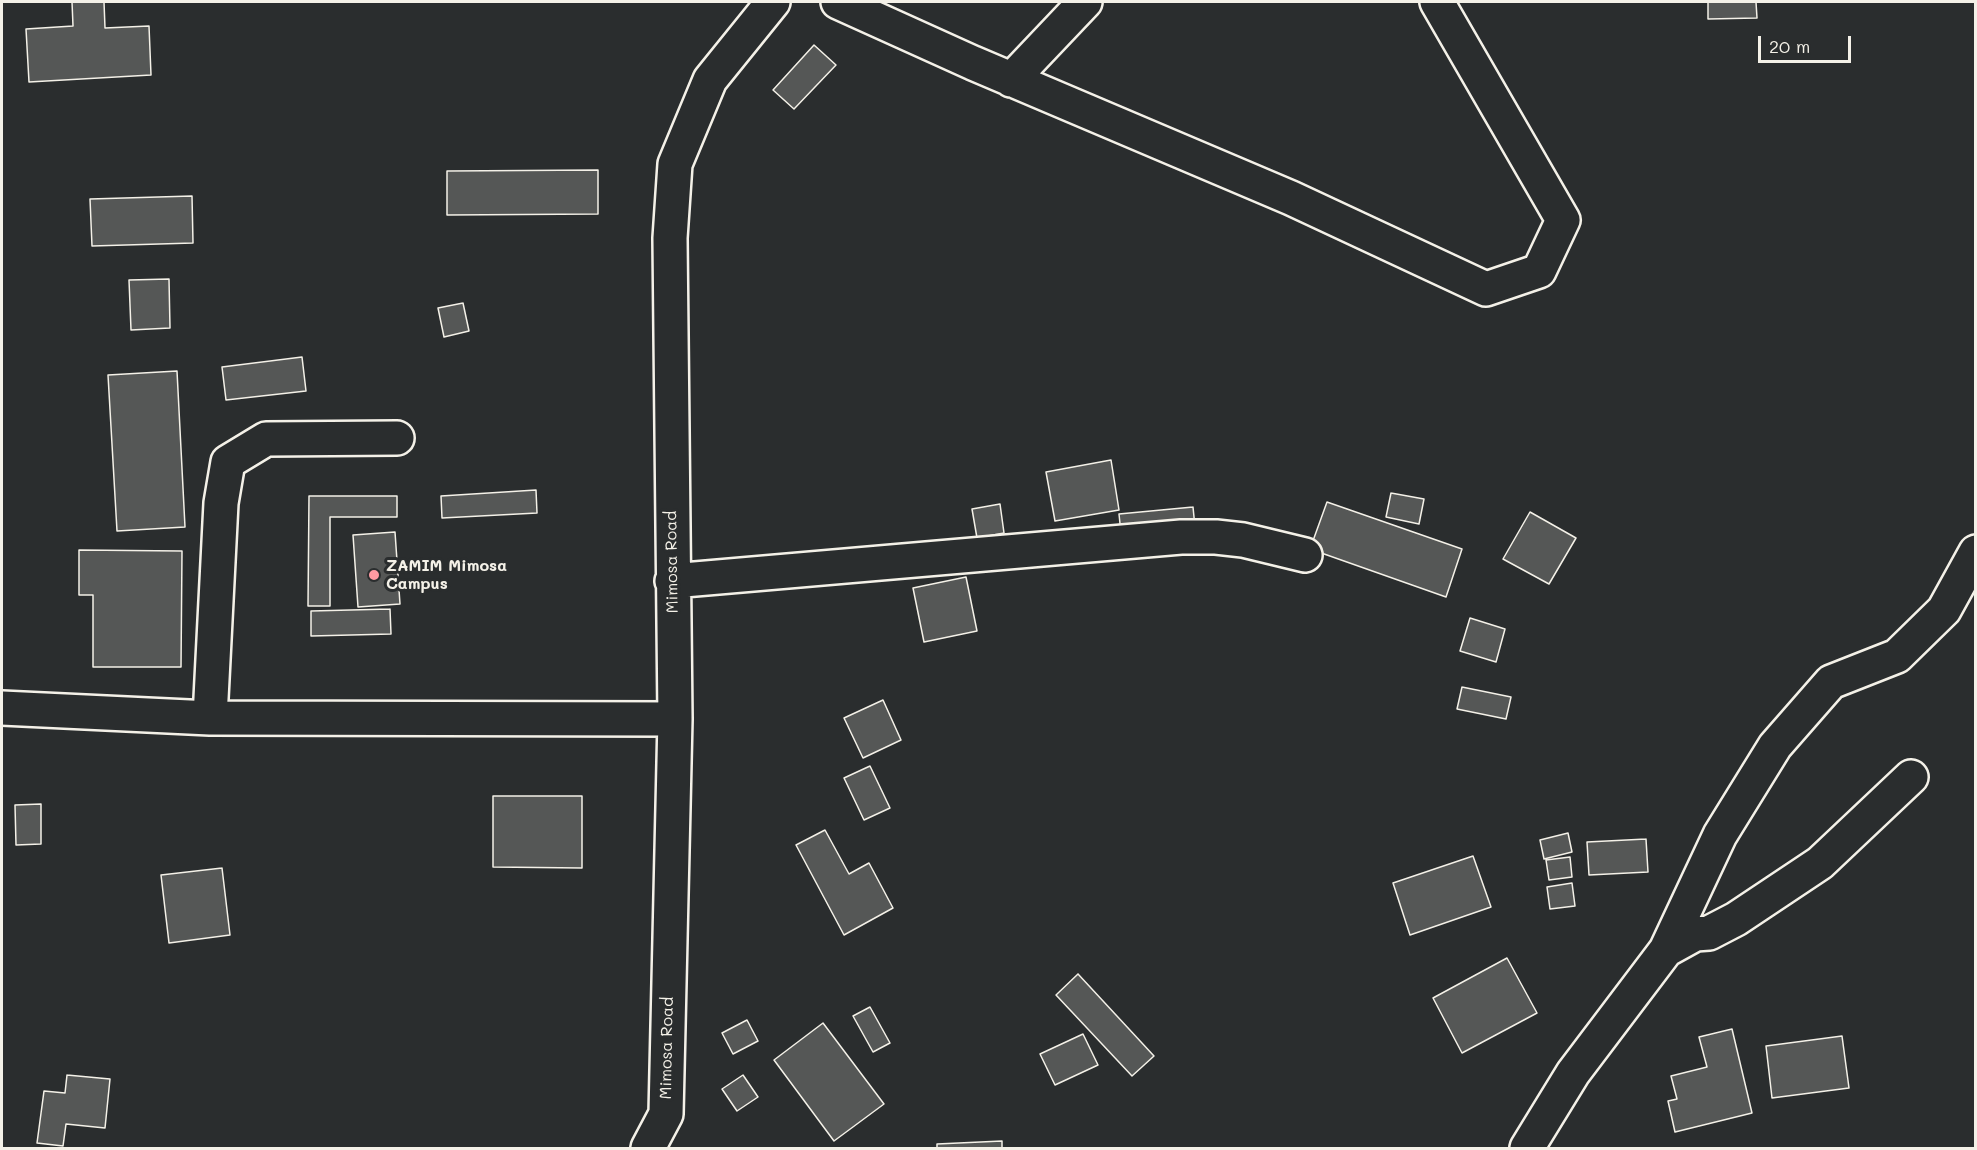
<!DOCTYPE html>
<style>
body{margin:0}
#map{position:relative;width:1977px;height:1150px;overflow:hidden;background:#2a2d2e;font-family:Mali,sans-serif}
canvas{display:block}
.frame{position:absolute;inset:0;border:3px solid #f4f1e8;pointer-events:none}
.scale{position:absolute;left:1758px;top:36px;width:93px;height:27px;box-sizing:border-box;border:3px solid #f4f1e8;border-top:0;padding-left:8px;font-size:18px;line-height:21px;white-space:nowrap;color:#f4f1e8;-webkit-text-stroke:4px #2a2d2e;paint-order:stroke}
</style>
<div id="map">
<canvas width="1977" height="1150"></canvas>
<div class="frame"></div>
<div class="scale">20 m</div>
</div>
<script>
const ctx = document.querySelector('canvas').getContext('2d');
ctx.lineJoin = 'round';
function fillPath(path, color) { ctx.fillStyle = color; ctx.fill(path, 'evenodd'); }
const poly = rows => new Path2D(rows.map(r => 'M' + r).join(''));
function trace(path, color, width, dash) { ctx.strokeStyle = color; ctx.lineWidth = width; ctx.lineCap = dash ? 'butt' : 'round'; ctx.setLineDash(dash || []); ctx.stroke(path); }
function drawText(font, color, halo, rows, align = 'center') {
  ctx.font = font + ' Mali,sans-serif'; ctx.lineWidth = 6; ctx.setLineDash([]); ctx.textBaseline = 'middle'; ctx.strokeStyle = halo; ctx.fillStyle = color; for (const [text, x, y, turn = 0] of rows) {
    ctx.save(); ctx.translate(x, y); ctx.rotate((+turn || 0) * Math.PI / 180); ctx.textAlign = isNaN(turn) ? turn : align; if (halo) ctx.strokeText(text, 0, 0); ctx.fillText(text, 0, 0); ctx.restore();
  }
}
const building = poly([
 [72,2,104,2,105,28,149,26,151,75,29,82,26,29,73,26,72,2],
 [1708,2,1756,2,1757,18,1708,19,1708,2],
 [814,45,836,65,794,109,773,90,814,45],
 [598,170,598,214,447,215,447,171,598,170],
 [192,196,193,243,92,246,90,199,192,196],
 [169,279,170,328,131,330,129,280,169,279],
 [463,303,469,331,444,337,438,308,463,303],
 [302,357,306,391,226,400,222,367,302,357],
 [177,371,185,527,117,531,108,375,177,371],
 [1111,460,1119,510,1055,521,1046,472,1111,460],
 [536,490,537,513,442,518,441,496,536,490],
 [1391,493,1424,499,1419,524,1386,517,1391,493],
 [309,496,397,496,397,517,330,517,330,606,308,606,309,496],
 [1327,502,1462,549,1446,597,1310,549,1327,502],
 [1000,504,1004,533,977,538,972,509,1000,504],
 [1193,507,1195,527,1121,533,1119,514,1193,507],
 [1530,512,1576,538,1549,584,1503,559,1530,512],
 [395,532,400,604,358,607,353,535,395,532],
 [79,550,182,551,181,667,93,667,93,595,79,595,79,550],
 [966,577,977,631,924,642,913,588,966,577],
 [390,609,391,634,311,636,311,611,390,609],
 [1470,618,1505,629,1496,662,1460,651,1470,618],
 [1462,687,1511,697,1506,719,1457,709,1462,687],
 [883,700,901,740,863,758,844,718,883,700],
 [870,766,890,808,864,820,844,778,870,766],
 [493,796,582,796,582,868,493,867,493,796],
 [41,804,41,844,16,845,15,805,41,804],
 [825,830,849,874,869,863,893,908,844,935,796,845,825,830],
 [1568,833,1572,852,1544,859,1540,840,1568,833],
 [1646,839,1648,872,1589,875,1587,842,1646,839],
 [1473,856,1491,907,1410,935,1393,883,1473,856],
 [1570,857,1572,877,1549,880,1546,860,1570,857],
 [222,868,230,935,169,943,161,875,222,868],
 [1572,883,1575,906,1550,909,1547,887,1572,883],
 [1507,958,1537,1013,1462,1053,1433,998,1507,958],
 [1078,974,1154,1056,1132,1076,1056,995,1078,974],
 [870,1007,890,1043,873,1052,853,1016,870,1007],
 [747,1020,758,1041,733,1054,722,1033,747,1020],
 [823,1023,884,1104,834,1141,774,1060,823,1023],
 [1732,1029,1752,1113,1675,1132,1668,1101,1677,1099,1671,1076,1707,1067,1699,1037,1732,1029],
 [1083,1034,1098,1065,1055,1085,1040,1054,1083,1034],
 [1842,1036,1849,1088,1772,1098,1766,1046,1842,1036],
 [67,1075,110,1079,105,1128,66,1124,63,1146,37,1143,44,1091,65,1093,67,1075],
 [743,1075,758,1097,737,1111,722,1089,743,1075],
 [1002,1141,1002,1148,937,1148,937,1144,1002,1141]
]);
fillPath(building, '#555756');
trace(building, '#f4f1e8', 1.5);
const minor = poly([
 [838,2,973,63,1291,198,1486,289,1539,271,1563,220,1437,2],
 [1011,80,1085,2],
 [672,581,1181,537,1216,537,1243,540,1305,555],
 [2,708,210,718,675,719],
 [210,718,221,503,228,462,266,439,397,438],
 [1666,950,1695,934,1709,933,1736,919,1820,863,1911,777],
 [648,1148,666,1114,675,719,670,238,675,164,710,80,773,2],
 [1527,1148,1573,1073,1666,950,1720,835,1775,746,1831,682,1897,656,1944,610,1976,552]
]);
trace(minor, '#f4f1e8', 38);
trace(minor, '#2a2d2e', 33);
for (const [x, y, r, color] of [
 [374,575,6,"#ff9aa2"]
]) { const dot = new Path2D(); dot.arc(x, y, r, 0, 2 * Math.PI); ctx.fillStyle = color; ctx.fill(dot); trace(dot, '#2a2d2e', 2); }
drawText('16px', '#f4f1e8', '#2a2d2e', [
 ["Mimosa Road",672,562,-91],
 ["Mimosa Road",667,1048,-89]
]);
drawText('bold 16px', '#f4f1e8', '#2a2d2e', [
 ["ZAMIM Mimosa",386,566],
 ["Campus",386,584]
], 'left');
</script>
